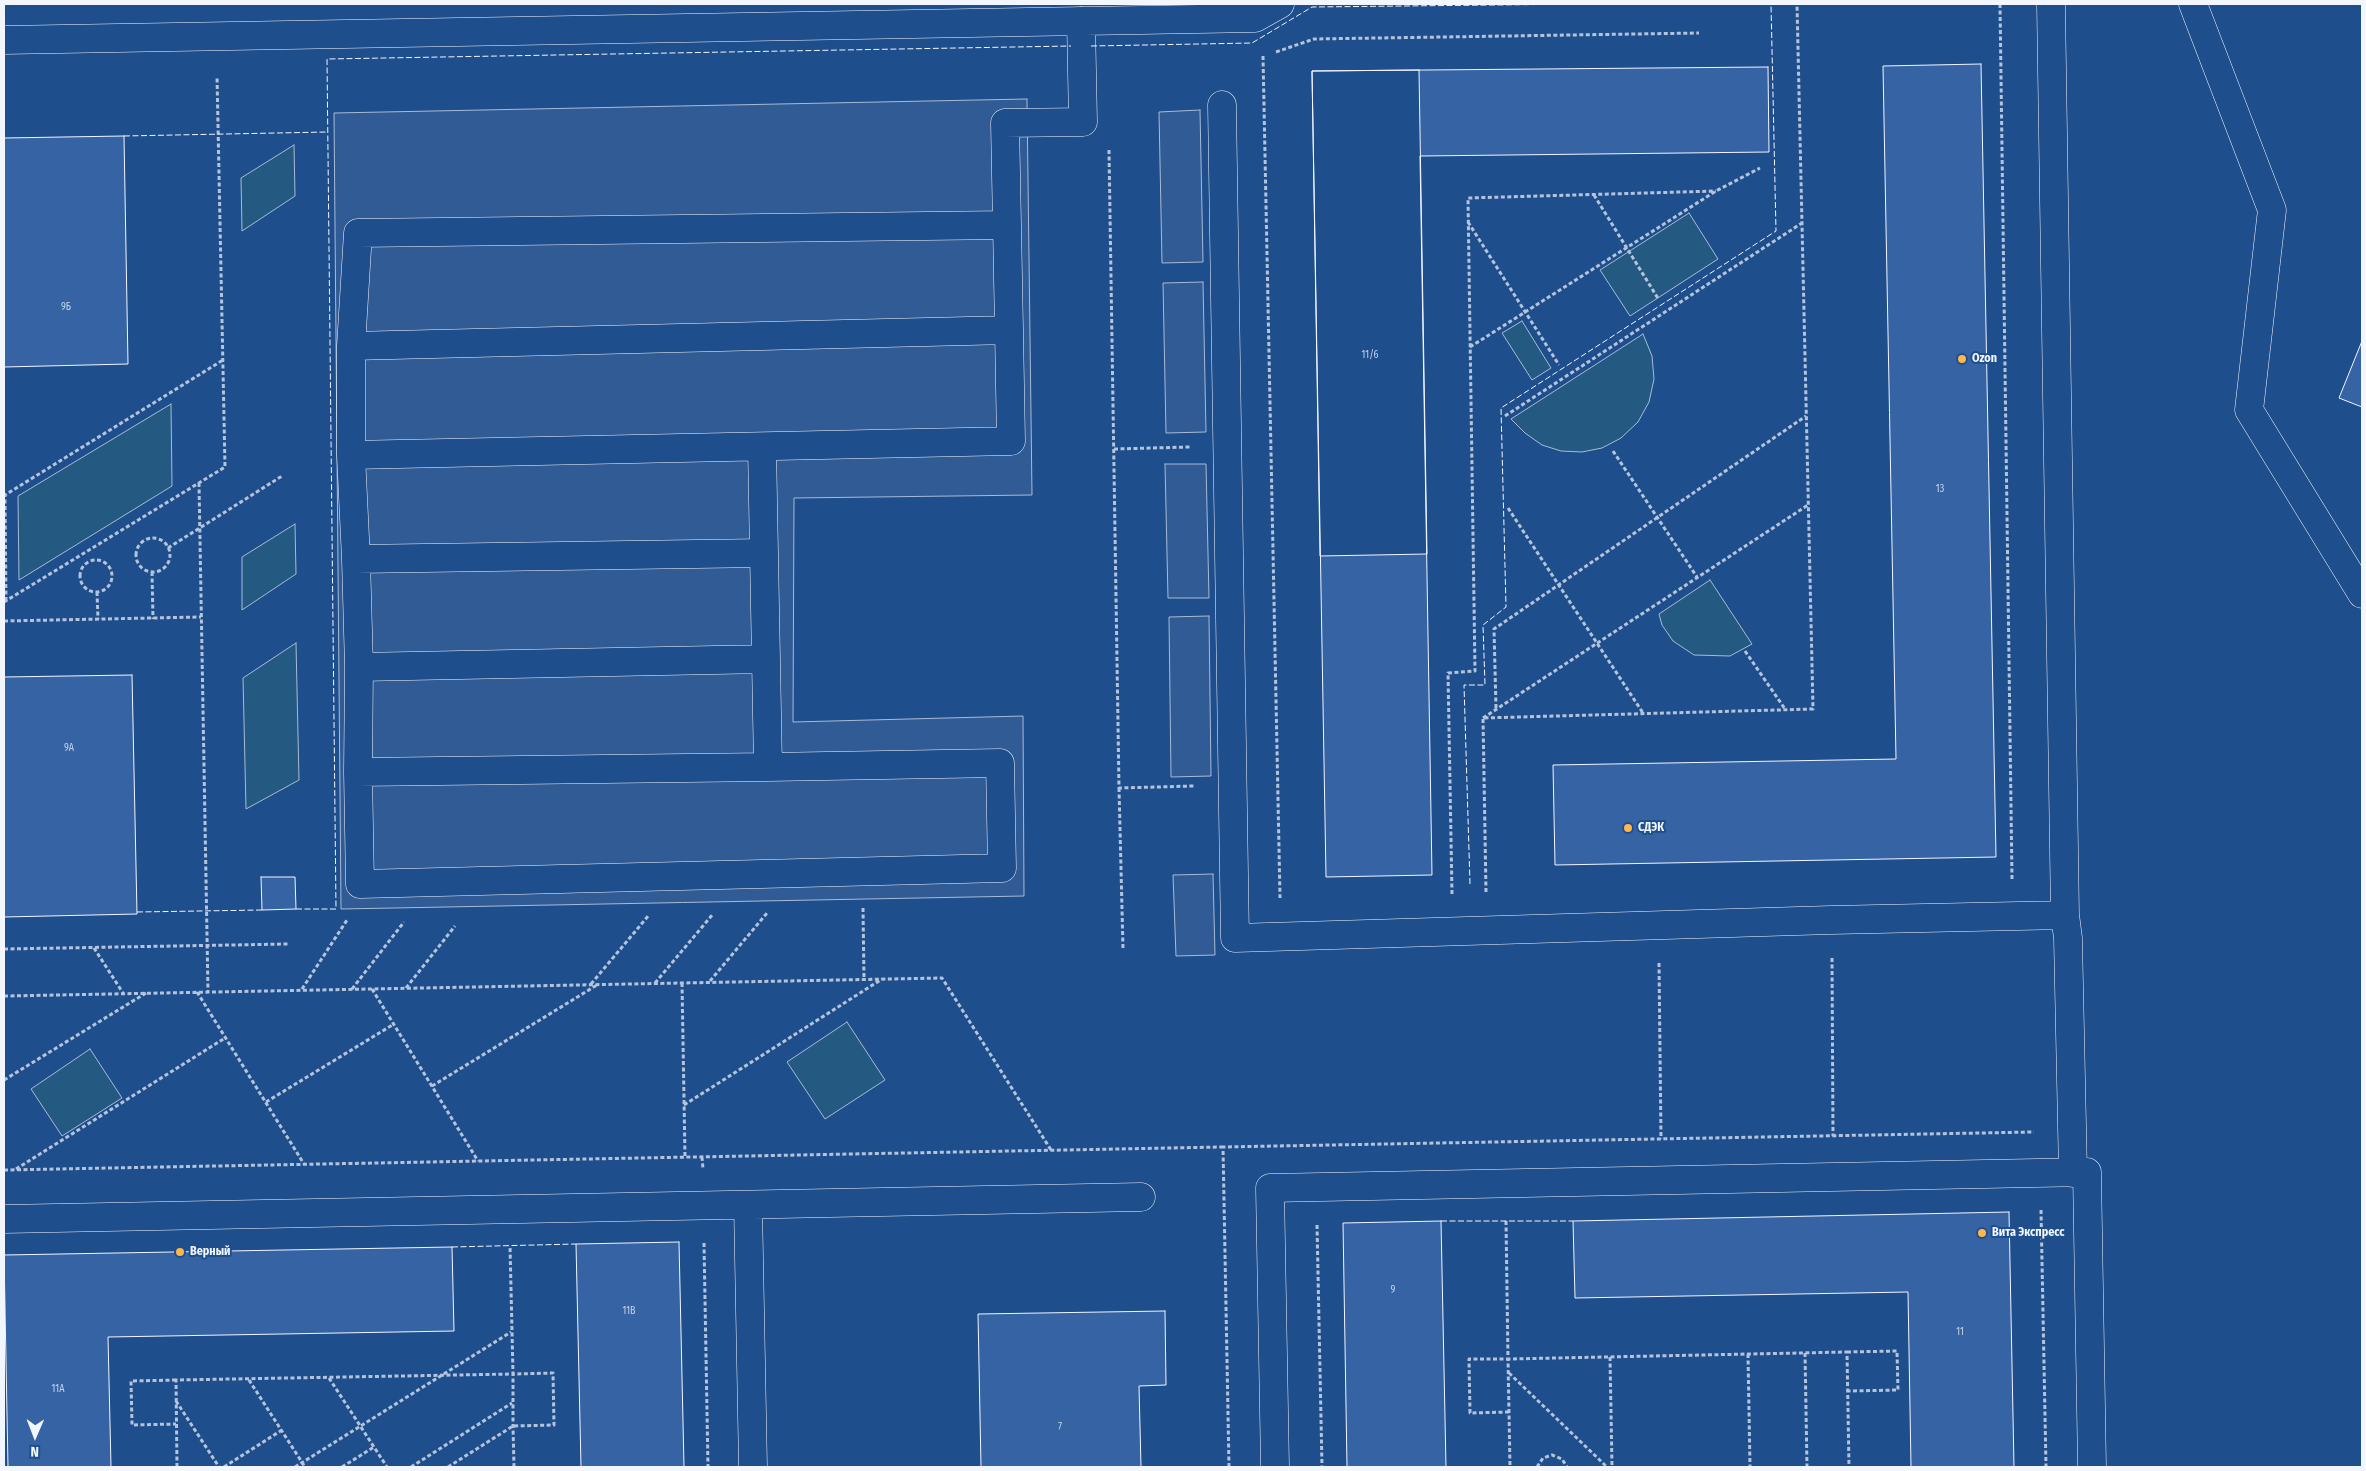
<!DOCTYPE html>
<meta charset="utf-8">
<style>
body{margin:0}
#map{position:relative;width:2366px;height:1471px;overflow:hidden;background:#1f4e8c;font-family:"Fira Sans Condensed",sans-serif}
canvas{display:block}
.frame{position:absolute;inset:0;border:5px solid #f2f6ff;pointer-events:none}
.north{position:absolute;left:10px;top:1411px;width:50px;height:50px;-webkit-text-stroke:4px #1f4e8c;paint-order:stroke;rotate:181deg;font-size:14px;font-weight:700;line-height:20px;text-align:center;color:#f2f6ff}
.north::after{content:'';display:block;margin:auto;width:18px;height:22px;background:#f2f6ff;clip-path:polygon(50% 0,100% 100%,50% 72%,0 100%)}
</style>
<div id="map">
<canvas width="2366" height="1471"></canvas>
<div class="frame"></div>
<div class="north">N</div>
</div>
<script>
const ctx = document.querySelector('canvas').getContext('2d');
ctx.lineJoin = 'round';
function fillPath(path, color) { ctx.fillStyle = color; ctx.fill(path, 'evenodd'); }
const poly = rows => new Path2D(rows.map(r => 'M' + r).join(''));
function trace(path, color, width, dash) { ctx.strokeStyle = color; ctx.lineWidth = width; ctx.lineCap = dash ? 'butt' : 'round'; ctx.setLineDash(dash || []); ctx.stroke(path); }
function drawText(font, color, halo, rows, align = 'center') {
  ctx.font = font + ' "Fira Sans Condensed",sans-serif'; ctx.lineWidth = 4; ctx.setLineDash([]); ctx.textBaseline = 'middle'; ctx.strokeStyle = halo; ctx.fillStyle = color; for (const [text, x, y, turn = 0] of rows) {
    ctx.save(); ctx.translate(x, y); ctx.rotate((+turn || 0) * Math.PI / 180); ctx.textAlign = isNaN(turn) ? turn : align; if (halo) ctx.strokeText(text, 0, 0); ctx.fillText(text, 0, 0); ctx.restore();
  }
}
const green = poly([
 [294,145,295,196,242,231,241,178,294,145],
 [1689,213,1718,259,1630,316,1600,270,1689,213],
 [1522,321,1551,368,1532,380,1502,333,1522,321],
 [1643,334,1652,356,1654,379,1649,402,1638,422,1621,438,1602,448,1582,452,1561,451,1542,445,1525,433,1511,419,1643,334],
 [171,404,172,486,19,580,18,496,171,404],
 [295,524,296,574,242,610,242,557,295,524],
 [1710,580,1752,644,1730,656,1694,655,1673,641,1662,625,1659,614,1710,580],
 [296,643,299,780,246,809,243,678,296,643],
 [847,1022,885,1080,825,1119,787,1062,847,1022],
 [90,1049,122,1098,62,1136,31,1089,90,1049]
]);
fillPath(green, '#245a82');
trace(green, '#a8bbd7', 1);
const parking = poly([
 [1027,99,1032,495,794,498,793,722,1023,716,1024,896,341,909,334,113,1027,99],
 [1200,110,1203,262,1162,263,1159,112,1200,110],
 [1203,282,1206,432,1166,433,1163,283,1203,282],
 [1165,464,1206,464,1209,598,1168,598,1165,464],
 [1209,616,1211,776,1171,777,1169,617,1209,616],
 [1213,874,1215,955,1176,956,1173,875,1213,874]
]);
fillPath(parking, '#305b95');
trace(parking, '#a8bbd7', 1);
const building = poly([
 [1981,64,1996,857,1555,865,1553,765,1896,759,1883,66,1981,64],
 [1768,67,1769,152,1420,156,1432,875,1326,877,1312,71,1768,67],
 [1419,70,1427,554,1320,556,1312,71,1419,70],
 [124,136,128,364,4,367,4,138,124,136],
 [2362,341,2362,407,2339,398,2362,341],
 [132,675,137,914,4,917,4,677,132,675],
 [261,877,295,877,296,909,262,910,261,877],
 [2009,1212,2014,1467,1911,1467,1908,1292,1575,1298,1573,1221,2009,1212],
 [1441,1221,1446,1467,1347,1467,1343,1223,1441,1221],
 [679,1242,684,1467,581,1467,576,1244,679,1242],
 [452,1247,454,1331,108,1337,111,1467,8,1467,4,1255,452,1247],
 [1165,1311,1166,1385,1139,1386,1141,1467,981,1467,978,1314,1165,1311]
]);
fillPath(building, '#3563a3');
trace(building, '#f2f6ff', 1);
const minor = poly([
 [2051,4,2065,915,2068,938,2073,1173],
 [2193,4,2272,210,2249,410,2362,594],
 [4,40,1255,18,1280,4],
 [1222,105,1235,938,1831,920,2065,915],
 [1007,225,1005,123,1083,122,1081,21],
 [351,346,358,233,1007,225,1009,330,351,346,351,455,1011,441,1009,330],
 [762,447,768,767,358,772,360,884,1002,868,1000,763,768,767],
 [351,455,356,559],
 [359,667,356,559,764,553],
 [358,772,359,667,766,659],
 [748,1205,753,1467],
 [4,1219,1141,1197],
 [1275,1467,1270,1188,2087,1172,2092,1467]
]);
trace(minor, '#f2f6ff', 29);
trace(poly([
 [2000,4,2012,879],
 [1276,52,1314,39,1699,33],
 [1263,56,1280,898],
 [1109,150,1119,788,1194,786],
 [1594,195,1659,300],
 [1468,222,1559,365],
 [1470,347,1716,191,1760,168],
 [1505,416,1802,223],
 [1114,449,1190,447],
 [1613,451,1697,577],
 [199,483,208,992],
 [1508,508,1643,713],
 '136 555a17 17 0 1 1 34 0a17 17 0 1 1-34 0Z',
 [168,548,282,476],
 '80 576a16 16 0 1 1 32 0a16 16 0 1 1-32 0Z',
 [152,572,153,619],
 [97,592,98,619],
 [6,601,5,495,223,360],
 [4,602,225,467,217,76],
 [4,621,201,617],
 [1745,651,1785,709],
 [1496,708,1494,629,1806,416],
 [1483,718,1808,505],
 [1119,788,1123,949],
 [1486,892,1483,718,1813,709,1797,4],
 [1452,894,1448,673,1475,671,1468,198,1716,191],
 [863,908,864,980],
 [94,948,123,993],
 [4,949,288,944],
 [1832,958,1833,1136],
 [1659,963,1661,1139],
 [710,981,767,913],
 [655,983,713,914],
 [682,983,685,1157],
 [591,984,649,915],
 [406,988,455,926],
 [302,989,347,920],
 [352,989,404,922],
 [372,989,478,1161],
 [197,992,304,1164],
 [4,996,942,978,1051,1150],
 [4,1080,146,993],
 [432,1086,597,985],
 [266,1102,394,1024],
 [684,1105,882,979],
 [702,1157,703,1169],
 [16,1169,225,1038],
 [4,1170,1223,1147],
 [2041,1210,2046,1467],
 [1506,1221,1508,1359,1847,1352,1849,1467],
 [1317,1225,1322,1467],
 [704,1243,708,1467],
 [1847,1352,1897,1351,1898,1390,1848,1391],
 [1805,1353,1807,1467],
 [1748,1354,1750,1467],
 [1610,1357,1612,1467],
 [1509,1373,1607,1467],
 [329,1378,387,1467],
 [176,1380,131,1381,132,1425,176,1424],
 [249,1380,305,1467],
 [176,1401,219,1467],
 [1509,1412,1470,1413,1469,1359,1508,1359,1509,1412,1510,1467],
 [177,1467,176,1380,513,1374,510,1246],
 [224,1467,282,1430],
 [295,1467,511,1332],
 [342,1467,374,1447],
 [411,1467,512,1403],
 [448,1467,513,1426,554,1425,553,1373,513,1374,513,1426,514,1467],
 [1229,1467,1223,1147,2034,1132],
 [1537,1467,1543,1458,1552,1455,1562,1459,1567,1467]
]), '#b3c4dc', 3, [4, 2.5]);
trace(minor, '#1f4e8c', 28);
trace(poly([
 [1091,46,1252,43,1312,7,1586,4],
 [124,136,327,132],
 [1470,884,1464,685,1485,685,1483,625,1506,607,1501,408,1776,231,1771,4],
 [296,909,336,909,327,59,1071,46],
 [137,912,262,910],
 [1441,1221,1573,1221],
 [452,1247,576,1244]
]), '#f2f6ff', 1, [6, 2.5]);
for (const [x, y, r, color] of [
 [1962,359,5,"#ffb74d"],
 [1628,828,5,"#ffb74d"],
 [1982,1233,5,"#ffb74d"],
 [180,1252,5,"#ffb74d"]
]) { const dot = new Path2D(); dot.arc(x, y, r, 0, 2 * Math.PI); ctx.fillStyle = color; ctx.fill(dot); trace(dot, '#1f4e8c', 2); }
drawText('10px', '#c3d1e8', null, [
 ["9Б",66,307],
 ["11/6",1370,355],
 ["13",1940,489],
 ["9А",69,748],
 ["9",1393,1290],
 ["11В",629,1311],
 ["11",1960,1332],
 ["11А",58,1389],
 ["7",1060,1427]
]);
drawText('bold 12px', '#f2f6ff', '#1f4e8c', [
 ["Ozon",1972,359],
 ["СДЭК",1638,828],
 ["Вита Экспресс",1992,1233],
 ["Верный",190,1252]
], 'left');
</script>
